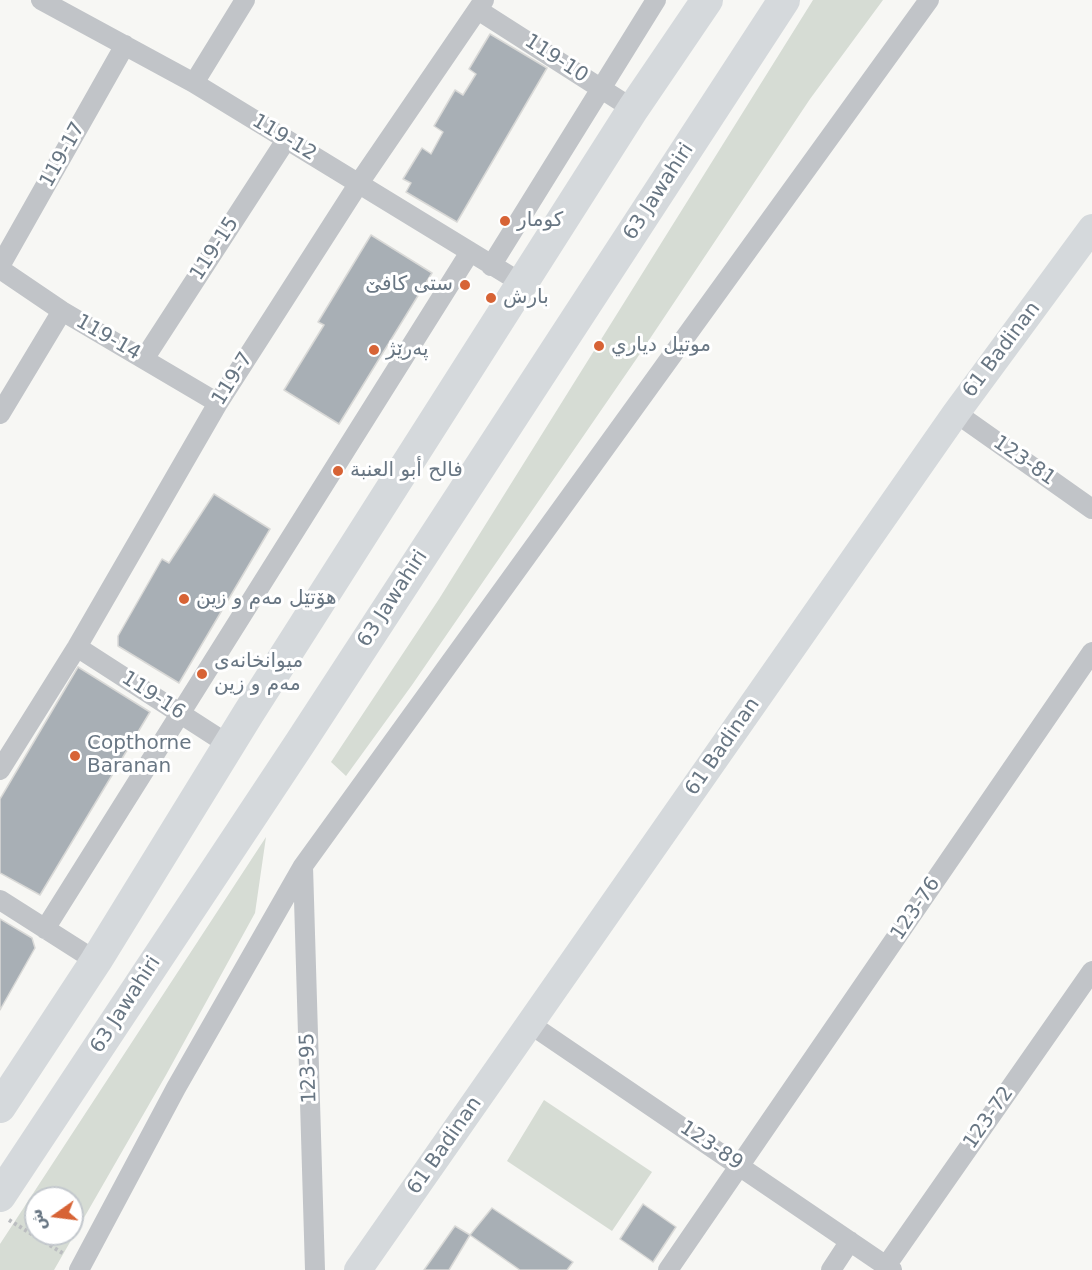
<!DOCTYPE html>
<meta charset="utf-8">
<style>
body{margin:0}
#map{position:relative;width:1092px;height:1270px;overflow:hidden;background:#f7f7f4;font-family:"DejaVu Sans",Cairo,sans-serif}
canvas{display:block}
.north{position:absolute;left:24px;top:1186px;width:60px;height:60px;box-sizing:border-box;background:#fff;border:2px solid #c3c8cd;border-radius:50%;rotate:256deg;font-size:16px;font-weight:700;line-height:24px;text-align:center;color:#687683}
.north::after{content:'';display:block;margin:auto;width:21px;height:27px;background:#d76335;clip-path:polygon(50% 0,100% 100%,50% 72%,0 100%)}
</style>
<div id="map">
<canvas width="1092" height="1270"></canvas>
<div class="north">ش</div>
</div>
<script>
const ctx = document.querySelector('canvas').getContext('2d');
ctx.lineJoin = 'round';
function fillPath(path, color) { ctx.fillStyle = color; ctx.fill(path, 'evenodd'); }
const poly = rows => new Path2D(rows.map(r => 'M' + r).join(''));
function trace(path, color, width, dash) { ctx.strokeStyle = color; ctx.lineWidth = width; ctx.lineCap = dash ? 'butt' : 'round'; ctx.setLineDash(dash || []); ctx.stroke(path); }
function drawText(font, color, halo, rows, align = 'center') {
  ctx.font = font + ' "DejaVu Sans",Cairo,sans-serif'; ctx.lineWidth = 6; ctx.setLineDash([]); ctx.textBaseline = 'middle'; ctx.strokeStyle = halo; ctx.fillStyle = color; for (const [text, x, y, turn = 0] of rows) {
    ctx.save(); ctx.translate(x, y); ctx.rotate((+turn || 0) * Math.PI / 180); ctx.textAlign = isNaN(turn) ? turn : align; if (halo) ctx.strokeText(text, 0, 0); ctx.fillText(text, 0, 0); ctx.restore();
  }
}
fillPath(poly([
 [813,0,883,0,810,99,635,361,412,685,346,776,331,762,439,599],
 [266,837,255,913,166,1075,54,1270,0,1270,0,1244],
 [36,1198,72,1198,72,1234,36,1234],
 [544,1100,652,1172,612,1231,507,1161]
]), '#d6dcd4');
const building = poly([
 [490,34,547,68,457,222,406,192,411,183,403,179,422,148,431,154,443,132,434,126,455,90,463,95,476,74,469,69,490,34],
 [371,235,432,273,339,424,284,390,324,325,318,322,371,235],
 [214,494,270,529,179,683,118,646,118,636,162,559,169,563,214,494],
 [78,667,150,712,40,895,0,873,0,799,78,667],
 [0,919,32,938,35,948,0,1010,0,919],
 [643,1204,676,1227,653,1262,620,1239,643,1204],
 [492,1208,573,1262,567,1270,520,1270,470,1235,492,1208],
 [455,1226,470,1235,449,1270,424,1270,455,1226]
]);
fillPath(building, '#a8afb5');
trace(building, '#d9d9d7', 1.5);
trace(poly([
 [9,1220,64,1254]
]), '#bbbdc0', 4, [3, 3]);
trace(poly([
 [41,0,194,83,523,284],
 [478,10,633,109],
 [194,83,245,0],
 [0,266,125,45],
 [491,266,656,0],
 [0,269,62,311,218,403],
 [144,359,286,140],
 [956,413,1092,509],
 [0,414,62,311],
 [77,647,229,745],
 [0,770,77,647,218,403,359,183,484,0],
 [303,866,315,1270],
 [0,900,96,961],
 [45,929,470,252],
 [530,1024,892,1270],
 [886,1266,1092,971],
 [79,1270,176,1088,303,866,929,0],
 [668,1270,1092,652],
 [831,1270,850,1241]
]), '#c1c4c8', 20);
trace(poly([
 [358,1270,956,413,1092,228]
]), '#d5d9dc', 28);
trace(poly([
 [0,1107,96,961,248,714,633,109,707,0],
 [0,1196,300,743,784,0]
]), '#d5d9dc', 32);
for (const [x, y, r, color] of [
 [505,221,6,"#d76335"],
 [465,285,6,"#d76335"],
 [491,298,6,"#d76335"],
 [599,346,6,"#d76335"],
 [374,350,6,"#d76335"],
 [338,471,6,"#d76335"],
 [184,599,6,"#d76335"],
 [202,674,6,"#d76335"],
 [75,756,6,"#d76335"]
]) { const dot = new Path2D(); dot.arc(x, y, r, 0, 2 * Math.PI); ctx.fillStyle = color; ctx.fill(dot); trace(dot, '#fff', 2); }
drawText('20px', '#687683', '#fff', [
 ["119-10",556,59,33],
 ["119-12",284,138,31],
 ["119-17",63,155,-61],
 ["63 Jawahiri",659,192,-57],
 ["119-15",215,249,-57],
 ["119-14",108,338,30],
 ["61 Badinan",1002,350,-53],
 ["119-7",233,379,-58],
 ["123-81",1024,461,35],
 ["63 Jawahiri",393,599,-57],
 ["119-16",153,696,33],
 ["61 Badinan",723,747,-55],
 ["123-76",916,909,-56],
 ["63 Jawahiri",126,1005,-57],
 ["123-95",309,1068,-92],
 ["123-72",989,1118,-55],
 ["61 Badinan",445,1146,-55],
 ["123-89",711,1146,34]
]);
drawText('20px', '#687683', '#fff', [
 ["کومار",517,221],
 ["ستی کافێ",453,285,"right"],
 ["بارش",503,298],
 ["موتيل دياري",611,346],
 ["پەرێژ",386,350],
 ["فالح أبو العنبة",350,471],
 ["هۆتێل مەم و زین",196,599],
 ["میوانخانەی",214,662],
 ["مەم و زین",214,685],
 ["Copthorne",87,744],
 ["Baranan",87,767]
], 'left');
</script>
